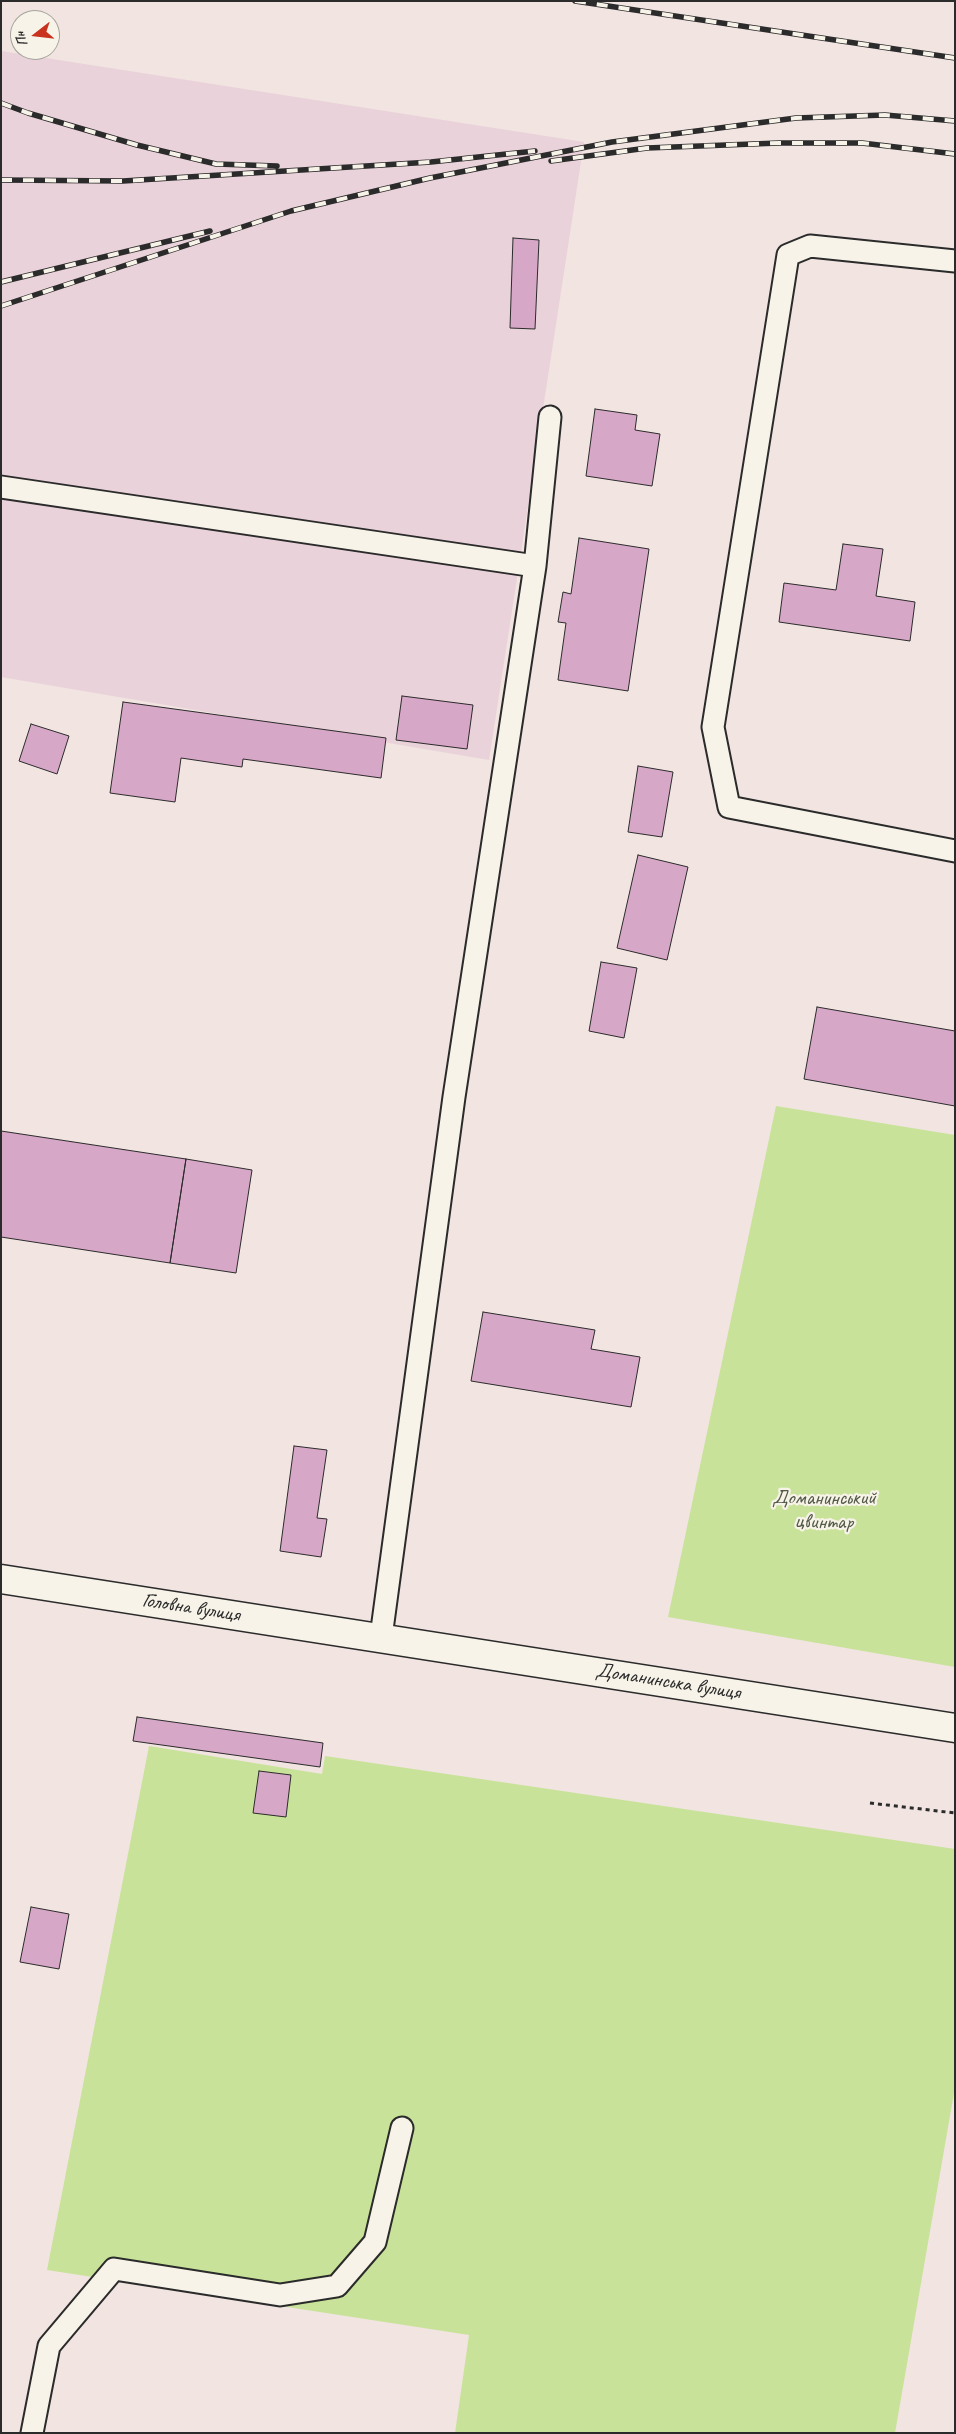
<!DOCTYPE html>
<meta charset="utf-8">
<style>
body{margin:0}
#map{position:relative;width:956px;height:2434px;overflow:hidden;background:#f1e4e1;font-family:Caveat,sans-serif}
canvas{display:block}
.frame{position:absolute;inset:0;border:2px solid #2b2b2b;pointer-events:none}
.north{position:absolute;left:10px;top:10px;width:50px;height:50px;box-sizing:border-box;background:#f7f3e8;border:1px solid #a5a39c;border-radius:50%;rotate:254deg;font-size:14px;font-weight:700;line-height:20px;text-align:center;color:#2b2b2b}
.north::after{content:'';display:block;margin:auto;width:18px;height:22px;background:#c8321e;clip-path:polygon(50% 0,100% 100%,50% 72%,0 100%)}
</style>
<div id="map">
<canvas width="956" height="2434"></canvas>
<div class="frame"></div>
<div class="north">Пн</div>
</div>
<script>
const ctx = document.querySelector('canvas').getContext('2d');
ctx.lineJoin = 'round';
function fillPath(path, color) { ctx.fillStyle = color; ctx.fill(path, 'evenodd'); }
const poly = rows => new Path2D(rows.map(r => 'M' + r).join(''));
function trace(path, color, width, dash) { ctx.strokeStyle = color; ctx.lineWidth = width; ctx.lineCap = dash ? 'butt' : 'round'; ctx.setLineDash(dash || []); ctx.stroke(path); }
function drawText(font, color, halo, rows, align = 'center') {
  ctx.font = font + ' Caveat,sans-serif'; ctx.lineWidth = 4.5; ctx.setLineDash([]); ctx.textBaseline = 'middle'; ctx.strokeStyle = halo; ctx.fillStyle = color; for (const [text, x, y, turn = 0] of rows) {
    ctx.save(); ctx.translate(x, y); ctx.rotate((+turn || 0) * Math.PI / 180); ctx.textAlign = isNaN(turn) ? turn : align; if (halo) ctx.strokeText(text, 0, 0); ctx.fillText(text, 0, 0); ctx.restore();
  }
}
fillPath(poly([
 [1,51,584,142,489,760,1,677]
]), '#e9d2d9');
fillPath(poly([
 [776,1106,955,1135,955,1667,668,1617],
 [149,1746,322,1774,325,1756,955,1849,955,2087,895,2433,455,2433,469,2335,47,2270]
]), '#c8e399');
const building = poly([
 [513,238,539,240,535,329,510,328,513,238],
 [595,409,637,415,635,430,660,434,652,486,586,476,595,409],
 [579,538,649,549,628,691,558,680,566,623,558,622,563,592,571,594,579,538],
 [843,544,883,549,876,596,915,602,910,641,779,622,784,583,836,590,843,544],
 [402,696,473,705,467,749,396,740,402,696],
 [123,702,386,738,381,778,243,759,242,767,181,758,175,802,110,793,123,702],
 [31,724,69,736,57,774,19,761,31,724],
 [638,766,673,772,662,837,628,832,638,766],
 [638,855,688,867,667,960,617,948,638,855],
 [601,962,637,968,624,1038,589,1031,601,962],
 [817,1007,955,1031,955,1106,804,1079,817,1007],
 [1,1131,186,1159,170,1263,1,1237,1,1131],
 [186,1159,252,1170,236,1273,170,1263,186,1159],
 [483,1312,595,1330,591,1349,640,1357,631,1407,471,1381,483,1312],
 [294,1446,327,1450,317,1518,327,1519,321,1557,280,1551,294,1446],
 [137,1717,323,1743,320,1767,133,1741,137,1717],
 [259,1771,291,1775,286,1817,253,1813,259,1771],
 [31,1907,69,1914,59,1969,20,1962,31,1907]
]);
fillPath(building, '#d7a7c7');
trace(building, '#2b2b2b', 1);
const service = poly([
 [955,261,810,246,788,255,713,727,729,807,955,851],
 [1,487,535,566],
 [381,1637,454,1097,535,566,550,417],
 [32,2433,49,2346,114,2269,280,2295,337,2286,375,2242,402,2128]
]);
const secondary = poly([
 [1,1579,955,1728]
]);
trace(service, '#2b2b2b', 25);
trace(secondary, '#2b2b2b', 31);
trace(poly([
 [870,1803,955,1813]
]), '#2b2b2b', 3, [4, 4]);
trace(service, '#f7f3e8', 21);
trace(secondary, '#f7f3e8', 28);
const rail = poly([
 [575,1,955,58],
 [1,103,28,113,137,145,216,164,277,166],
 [551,161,647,148,779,143,862,143,955,154],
 [1,180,123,181,431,162,535,151],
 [1,282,210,231],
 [1,306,291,211,430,178,612,142,796,118,885,115,955,121]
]);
trace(rail, '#2b2b2b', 5.5);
trace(rail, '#f7f3e8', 4, [11]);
drawText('21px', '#525946', '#f7f3e8', [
 ["Доманинський",824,1498],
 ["цвинтар",824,1522]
]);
drawText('21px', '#2b2b2b', '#f7f3e8', [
 ["Головна вулиця",191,1608,9],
 ["Доманинська вулиця",668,1682,9]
]);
</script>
